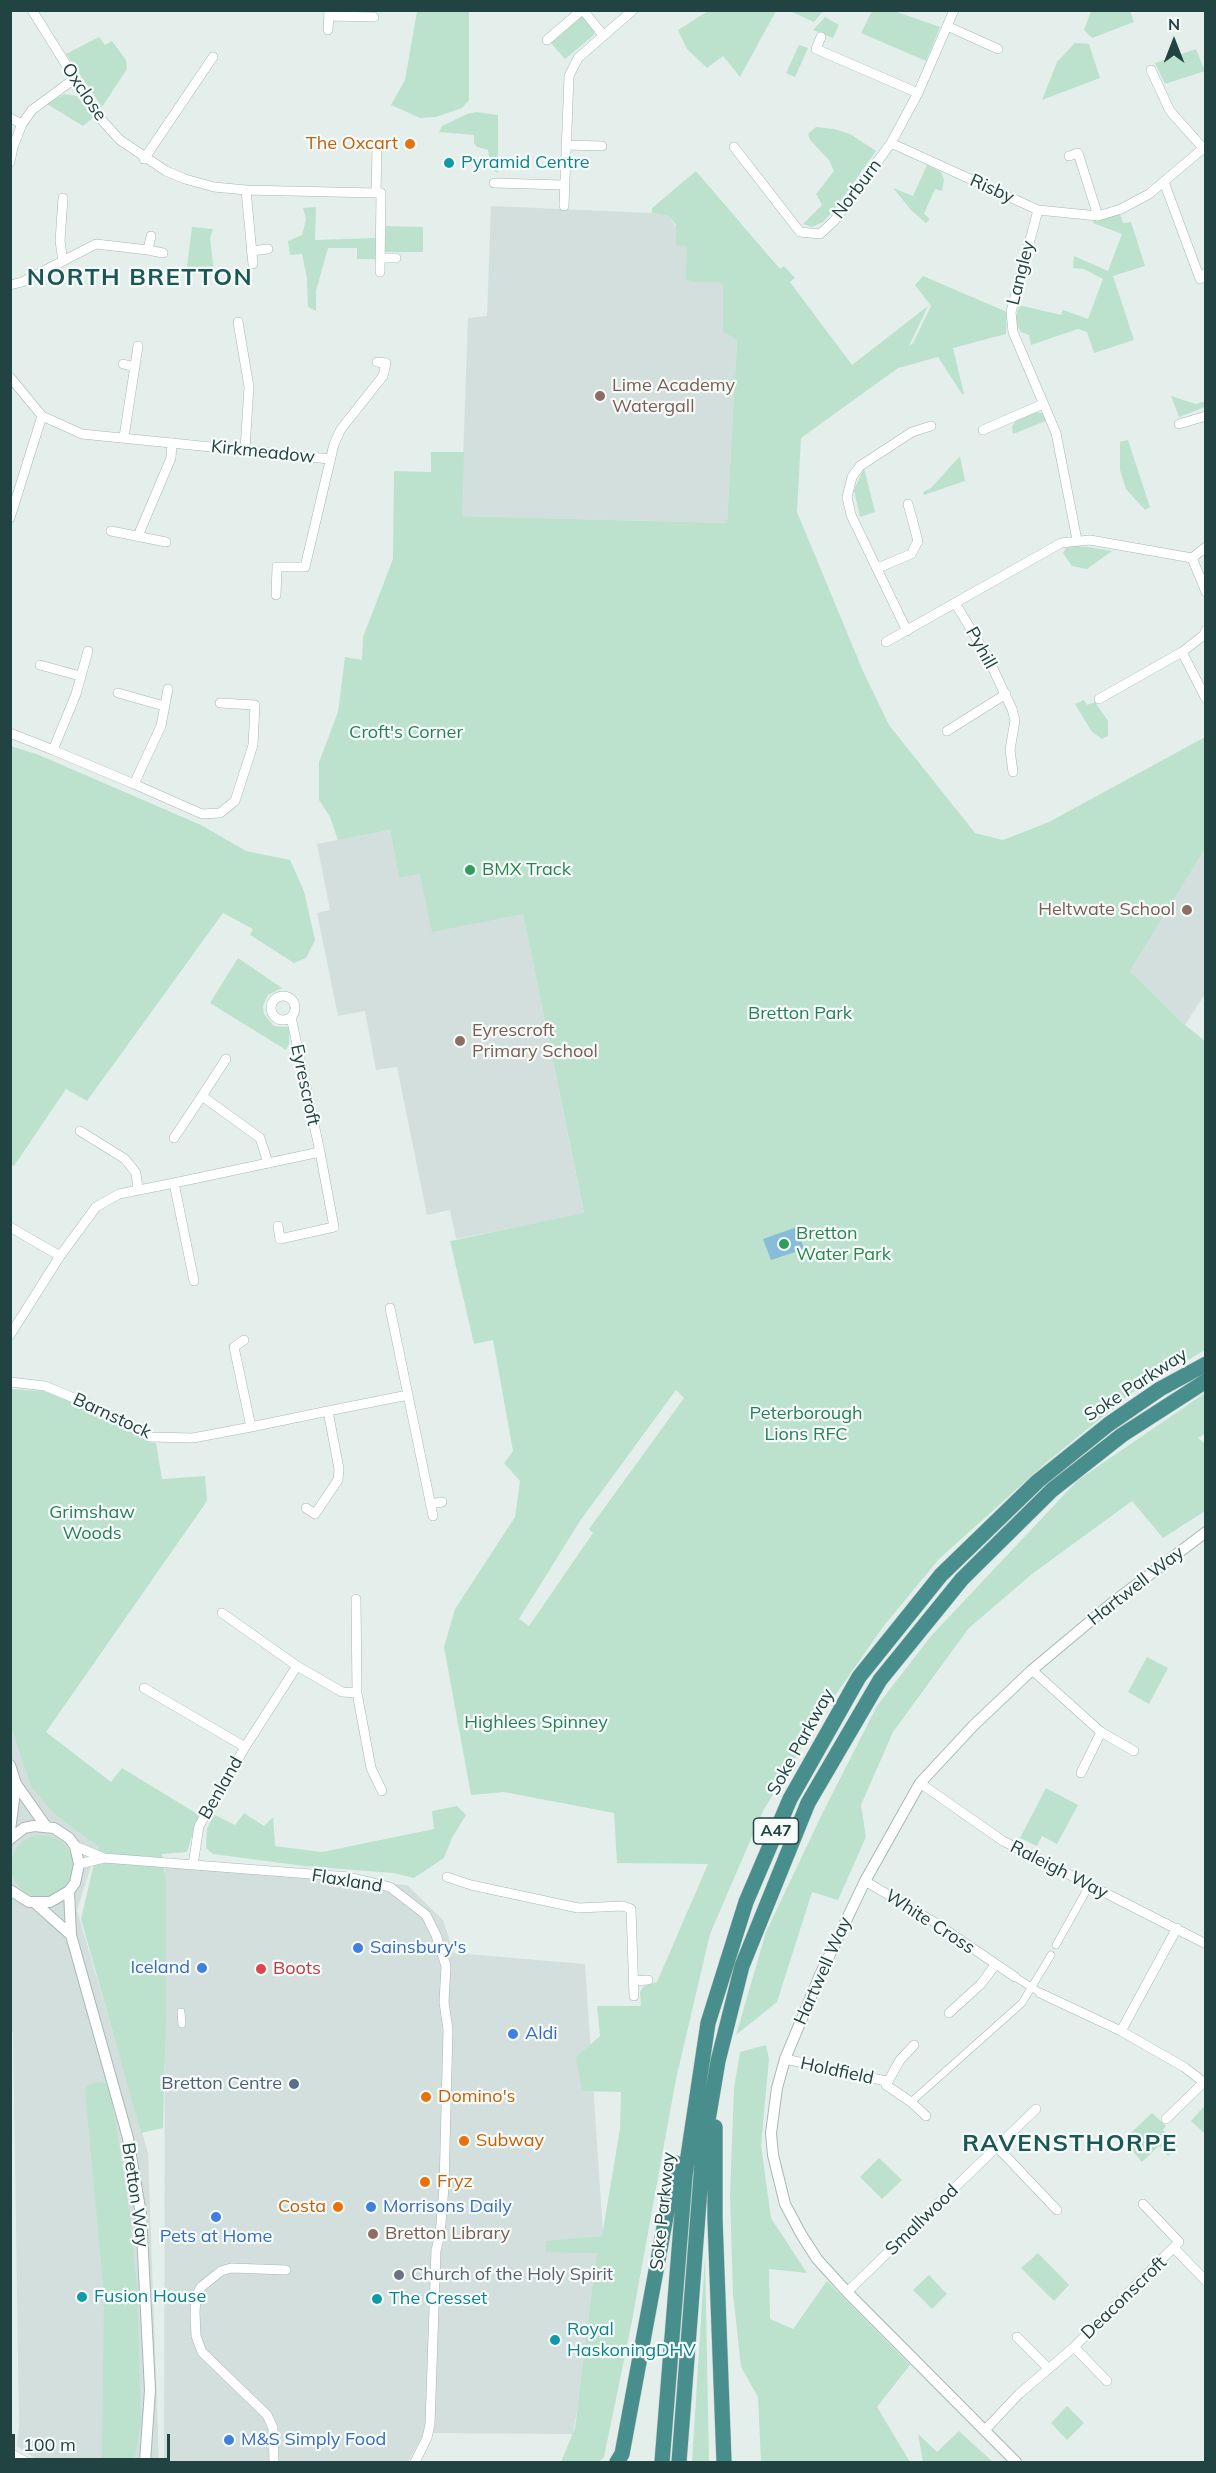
<!DOCTYPE html>
<style>
body{margin:0}
#map{position:relative;width:1216px;height:2473px;overflow:hidden;background:#e4efec;font-family:Mulish,sans-serif}
canvas{display:block}
.frame{position:absolute;inset:0;border:12px solid #214341;pointer-events:none}
.north{position:absolute;left:1144px;top:12px;width:60px;height:60px;-webkit-text-stroke:4px #f6fbf9;paint-order:stroke;rotate:0deg;font-size:16px;font-weight:700;line-height:24px;text-align:center;color:#214341}
.north::after{content:'';display:block;margin:auto;width:21px;height:27px;background:#214341;clip-path:polygon(50% 0,100% 100%,50% 72%,0 100%)}
.scale{position:absolute;left:12px;top:2434px;width:158px;height:27px;box-sizing:border-box;border:3px solid #214341;border-top:0;padding-left:8px;font-size:18px;line-height:21px;white-space:nowrap;color:#214341;-webkit-text-stroke:4px #f6fbf9;paint-order:stroke}
</style>
<div id="map">
<canvas width="1216" height="2473"></canvas>
<div class="frame"></div>
<div class="north">N</div>
<div class="scale">100 m</div>
</div>
<script>
const ctx = document.querySelector('canvas').getContext('2d');
ctx.lineJoin = 'round';
function fillPath(path, color) { ctx.fillStyle = color; ctx.fill(path, 'evenodd'); }
const poly = rows => new Path2D(rows.map(r => 'M' + r).join(''));
function trace(path, color, width, dash) { ctx.strokeStyle = color; ctx.lineWidth = width; ctx.lineCap = dash ? 'butt' : 'round'; ctx.setLineDash(dash || []); ctx.stroke(path); }
function drawText(font, color, halo, rows, align = 'center') {
  ctx.font = font + ' Mulish,sans-serif'; ctx.lineWidth = 4.5; ctx.setLineDash([]); ctx.textBaseline = 'middle'; ctx.strokeStyle = halo; ctx.fillStyle = color; for (const [text, x, y, turn = 0] of rows) {
    ctx.save(); ctx.translate(x, y); ctx.rotate((+turn || 0) * Math.PI / 180); ctx.textAlign = isNaN(turn) ? turn : align; if (halo) ctx.strokeText(text, 0, 0); ctx.fillText(text, 0, 0); ctx.restore();
  }
}
fillPath(poly([
 [491,206,652,213,669,216,687,245,693,282,719,282,724,287,723,332,737,340,727,523,461,516,468,318,487,316],
 [390,830,399,878,420,874,523,914,584,1214,456,1239,450,1210,427,1215,397,1067,376,1070,365,1011,338,1016,317,913,330,910,317,844],
 [1205,849,1205,994,1185,1025,1130,971],
 [10,1725,56,1816,98,1845,77,1910,148,2153,159,2462,40,2462,17,2446,19,2426,13,2032,10,2029],
 [165,1865,407,1885,443,1920,454,1953,585,1964,604,2248,573,2434,424,2433,408,2462,164,2462]
]), '#d2dfdd');
fillPath(poly([
 [824,10,814,22,790,11,790,10],
 [417,11,469,11,469,100,462,108,436,117,420,118,391,105,405,80],
 [708,11,776,11,740,77,723,56,707,68,687,49,678,30],
 [872,11,894,11,940,27,926,61,861,33],
 [1091,11,1130,11,1134,22,1092,38,1084,30],
 [580,17,584,17,594,30,594,35,565,59,550,42],
 [825,17,839,25,833,38,813,30],
 [99,37,105,45,112,41,126,60,127,69,102,107,66,54],
 [1075,43,1089,44,1100,78,1042,100,1057,62],
 [799,45,808,48,795,77,786,73],
 [1196,49,1205,71,1165,84,1155,63],
 [64,94,77,96,93,118,83,126,47,104],
 [476,112,498,115,498,173,491,168,488,150,477,147,474,143,474,135,439,132,442,126,467,114],
 [816,127,834,129,850,134,876,151,835,209,823,222,812,227,803,224,822,205,816,194,834,171,829,160,810,140,808,134],
 [927,165,941,172,944,180,942,191,935,189,924,214,930,219,926,223,911,210,893,188,913,196],
 [696,171,780,269,784,266,795,278,790,282,852,365,928,306,909,346,913,343,931,306,915,285,923,276,1007,312,1006,334,953,348,964,394,962,394,938,357,898,368,801,438,797,512,863,671,889,725,975,833,1003,840,1049,822,1205,737,1205,849,1130,971,1185,1025,1205,1041,1205,1350,1133,1392,1047,1462,939,1559,883,1627,822,1714,763,1811,710,1934,676,2079,631,2326,604,2457,599,2462,561,2462,575,2428,597,2253,545,2252,546,2241,602,2236,620,2129,621,2092,582,2091,576,2057,600,2036,597,2006,641,2006,640,1992,644,1986,657,1982,708,1864,617,1863,614,1813,504,1792,471,1795,444,1647,455,1609,515,1517,520,1481,504,1463,513,1451,493,1340,474,1344,450,1241,584,1213,523,914,432,932,420,874,399,878,390,830,338,840,330,817,319,800,319,762,338,712,345,657,362,660,363,637,393,559,394,471,431,472,431,452,464,452,462,516,727,523,737,340,723,332,723,286,719,282,693,282,686,279,687,246,676,245,676,225,669,216,652,213,652,208],
 [676,1390,684,1398,589,1529,593,1533,529,1626,519,1619,580,1521],
 [316,207,315,240,376,238,376,259,357,259,357,248,328,248,316,291,316,311,308,307,307,278,302,254,290,255,288,241,302,235,306,219,303,208],
 [1120,214,1123,223,1131,222,1145,266,1113,276,1134,340,1094,353,1087,332,1078,329,1031,345,1029,335,1021,332,1015,322,1019,305,1061,315,1063,310,1088,319,1103,279,1084,269,1073,268,1074,256,1108,271,1122,234,1093,223,1094,220],
 [386,226,423,227,423,252,385,252],
 [192,227,213,229,210,238,214,273,186,274],
 [1171,396,1196,404,1205,401,1205,407,1179,417],
 [1033,411,1045,414,1048,420,1013,434,1012,427,1016,419],
 [1128,440,1150,507,1145,510,1126,489,1120,470,1120,442],
 [960,456,965,481,924,495,923,492,931,488],
 [864,468,875,512,860,517,854,490],
 [1075,546,1088,547,1112,551,1087,569,1072,566,1063,553,1066,548],
 [1084,700,1087,705,1095,702,1108,721,1108,736,1102,739,1092,732,1075,704],
 [11,746,39,755,201,825,246,851,290,860,304,891,315,940,306,958,294,963,250,935,253,929,223,913,87,1101,66,1089,14,1166,10,1164],
 [238,958,282,988,268,995,263,1006,264,1014,274,1026,289,1027,289,1044,286,1050,210,1003],
 [10,1389,44,1391,84,1407,150,1442,156,1443,162,1479,205,1476,207,1501,46,1732,111,1782,122,1768,199,1815,187,1852,162,1854,166,1882,166,2010,163,2128,141,2133,81,1919,98,1846,56,1816,31,1786,11,1727],
 [1205,1393,1205,1434,1198,1438,1205,1444,1205,1511,1163,1538,1132,1501,1032,1574,969,1628,893,1732,861,1805,866,1837,838,1900,812,1892,777,2002,736,2035,766,1932,823,1812,877,1706,931,1636,1078,1480],
 [1147,1657,1168,1668,1149,1704,1128,1692],
 [1046,1788,1078,1805,1057,1844,1042,1836,1037,1846,1020,1838],
 [457,1806,466,1815,452,1838,444,1858,414,1878,393,1873,304,1866,213,1854,206,1848,207,1829,213,1814,235,1825,244,1813,264,1826,273,1817,275,1846,322,1852,434,1829,432,1811],
 '11 1866a31 31 0 1 1 62 0a31 31 0 1 1-62 0Z',
 [766,2045,769,2059,761,2145,771,2218,807,2273,769,2269,770,2319,793,2329,827,2281,910,2365,877,2407,910,2462,761,2462,758,2397,741,2367,733,2294,730,2195,734,2088,740,2052],
 [102,2082,108,2086,116,2124,129,2209,137,2286,141,2423,134,2462,102,2462,104,2295,85,2091,87,2086,93,2083],
 [1205,2105,1205,2134,1191,2121],
 [1152,2113,1166,2126,1163,2130,1178,2146,1168,2156,1159,2146,1142,2162,1123,2140],
 [879,2158,902,2180,882,2199,860,2177],
 [1038,2253,1069,2285,1054,2301,1021,2268],
 [705,2255,709,2462,692,2462],
 [929,2275,947,2294,932,2309,913,2290],
 [1067,2406,1084,2423,1067,2440,1051,2423],
 [959,2431,993,2462,923,2462,918,2434,937,2452]
]), '#bce2ce');
fillPath(poly([
 [797,1227,804,1249,771,1260,763,1239]
]), '#88bcd9');
const pedestrian = poly([
 [1056,1945,1089,1886],
 [1015,1977,1036,1990],
 [181,2012,182,2024],
 [911,2102,1022,2003,1051,1955]
]);
const minor = poly([
 [32,10,98,116,120,140,166,171,185,179,214,187,246,190,376,193],
 [583,10,603,35],
 [329,16,374,17],
 [947,26,998,49],
 [328,30,329,12],
 [821,37,816,49,918,93],
 [547,40,582,10],
 [1151,70,1170,111,1203,148],
 [10,118,22,124],
 [891,143,1038,210,1098,216,1121,209,1149,194,1206,146],
 [566,145,602,146],
 [734,147,800,232,820,234,834,221,891,143,918,93,954,10],
 [377,148,376,193,381,193,380,272],
 [1069,156,1078,153,1098,216],
 [144,159,213,57],
 [10,162,13,147,22,124,32,110,74,79],
 [1164,182,1200,279,1206,273],
 [494,183,564,185],
 [246,190,253,264],
 [63,198,60,241,63,261],
 [564,206,569,76,578,58,633,10],
 [1038,210,1011,312,1013,332,1056,433,1077,540],
 [148,250,163,253],
 [251,251,268,249],
 [381,258,396,258],
 [10,285,22,282,96,244,148,250,151,236],
 [238,322,249,387,245,449],
 [123,364,135,367],
 [10,377,42,416,82,434,330,459],
 [1179,424,1206,416],
 [983,430,1043,404],
 [124,437,138,346],
 [10,518,42,416],
 [111,531,166,542],
 [138,536,171,458,172,443],
 [1192,558,1206,592],
 [878,568,911,554,918,541,908,504],
 [276,595,277,567,305,567,334,444,341,429,383,376,386,363,377,362],
 [955,603,987,656,1012,709,1015,720,1010,750,1013,772],
 [907,631,851,515,847,497,852,477,860,466,912,432,931,426],
 [886,642,1061,543,1090,540,1192,558,1206,547],
 [1182,652,1206,699],
 [40,665,80,676],
 [118,693,164,706],
 [1099,699,1182,652,1204,635,1206,630],
 [947,731,1006,694],
 [10,733,53,750,76,694,88,651],
 [53,750,134,784,161,726,168,689],
 [134,784,202,814,220,813,235,801,253,745,255,705,220,703],
 '271 1008a12 12 0 1 1 24 0a12 12 0 1 1-24 0Z',
 [202,1096,226,1059],
 [80,1131,125,1159,136,1173,138,1189],
 [174,1138,202,1096,260,1138,268,1163],
 [174,1183,320,1152,291,1017],
 [278,1226,280,1239,334,1227,320,1152],
 [10,1227,60,1256],
 [390,1308,408,1395],
 [10,1335,60,1256,96,1207,119,1194,174,1183,194,1281],
 [10,1382,45,1386,86,1403,150,1437,193,1438,251,1427,234,1347,244,1340],
 [328,1411,408,1395,433,1516],
 [251,1427,328,1411,339,1469,338,1480,315,1514,306,1508],
 [430,1504,442,1502],
 [356,1599,357,1693],
 [222,1613,297,1666],
 [1032,1670,1101,1732,1134,1751],
 [144,1688,245,1747],
 [1081,1773,1101,1732],
 [920,1783,1003,1841,1206,1944],
 [75,1846,104,1858,349,1877,390,1887,426,1915,436,1935,446,1966,444,2002,448,2030,444,2187,440,2235,436,2250,430,2424,427,2438,415,2462],
 [79,1864,104,1858],
 [193,1865,199,1826,245,1747,297,1666,342,1692,357,1693,371,1768,382,1791],
 [447,1877,471,1885,578,1908,623,1906,631,1909,634,1996],
 [865,1881,934,1922,1015,1977],
 [634,1981,648,1980],
 [1040,1993,1121,2031,1184,2067,1206,2084],
 [949,2013,981,1984,995,1965],
 [1121,2031,1177,1928],
 [785,2059,886,2081,886,2085,911,2102,926,2116],
 [886,2085,900,2060,914,2045],
 [1166,2119,1204,2082],
 [998,2148,1057,2210],
 [1174,2248,1206,2281],
 [847,2292,1036,2109],
 [1017,2337,1048,2368],
 [1074,2347,1179,2242,1143,2204],
 [985,2430,1019,2394,1074,2347,1107,2381],
 [10,2453,26,2462],
 [274,2462,273,2428,267,2415,202,2352,196,2336,195,2313,196,2296,201,2287,221,2271,231,2268,286,2270]
]);
const tertiary = poly([
 [10,1765,16,1784,45,1825],
 [10,1830,16,1784],
 [10,1839,24,1828,34,1826,54,1828,69,1838,75,1846,79,1864,75,1883,69,1891,50,1902,29,1902,10,1890],
 [69,1891,71,1935,128,2138,141,2214,150,2390,145,2462],
 [35,1903,71,1935],
 [1016,2462,847,2292,817,2259,801,2234,785,2204,773,2155,771,2133,777,2088,785,2059,820,1975,865,1881,920,1783,974,1725,1032,1670,1112,1603,1206,1532]
]);
const trunk = poly([
 [715,2127,715,2219,724,2462],
 [617,2462,622,2454,676,2163],
 [662,2462,685,2176,708,2023,746,1902,790,1799,859,1677,941,1575,1038,1481,1109,1424,1160,1389,1206,1364],
 [679,2462,703,2150,718,2061,742,1966,808,1803,880,1680,962,1579,1052,1490,1122,1435,1206,1381]
]);
trace(pedestrian, '#a6b8b5', 8);
trace(minor, '#a6b8b5', 10);
trace(tertiary, '#a6b8b5', 12);
trace(trunk, '#c1caca', 16);
trace(pedestrian, '#fff', 7);
trace(minor, '#fff', 9);
trace(tertiary, '#fff', 10);
trace(trunk, '#488e8c', 15);
for (const [x, y, r, color] of [
 [410,144,6,"#e8710a"],
 [449,163,6,"#0f9aa8"],
 [600,396,6,"#8d6e63"],
 [470,870,6,"#2e9e5b"],
 [1187,910,6,"#8d6e63"],
 [460,1041,6,"#8d6e63"],
 [784,1244,6,"#2e9e5b"],
 [358,1948,6,"#3f7fe0"],
 [202,1968,6,"#3f7fe0"],
 [261,1969,6,"#e0444e"],
 [513,2034,6,"#3f7fe0"],
 [294,2084,6,"#5c6f8a"],
 [426,2097,6,"#e8710a"],
 [464,2141,6,"#e8710a"],
 [425,2182,6,"#e8710a"],
 [338,2207,6,"#e8710a"],
 [371,2207,6,"#3f7fe0"],
 [216,2217,6,"#3f7fe0"],
 [373,2234,6,"#8d6e63"],
 [399,2275,6,"#6b7280"],
 [82,2297,6,"#0f9aa8"],
 [377,2299,6,"#0f9aa8"],
 [555,2340,6,"#0f9aa8"],
 [229,2440,6,"#3f7fe0"]
]) { const dot = new Path2D(); dot.arc(x, y, r, 0, 2 * Math.PI); ctx.fillStyle = color; ctx.fill(dot); trace(dot, '#f6fbf9', 2); }
for (const [x, y, w] of [
 [776,1831,45]
]) { const box = new Path2D(); box.roundRect(x - w / 2, y - 13, w, 26, 4.5); ctx.fillStyle = '#f6fbf9'; ctx.fill(box); trace(box, '#214341', 1.5); }
drawText('bold 16px', '#214341', null, [
 ["A47",776,1831]
]);
drawText('18px', '#214341', '#f6fbf9', [
 ["Oxclose",84,92,56],
 ["Norburn",857,189,-53],
 ["Risby",992,189,24],
 ["Langley",1021,273,-76],
 ["Kirkmeadow",263,452,6],
 ["Pyhill",981,648,61],
 ["Eyrescroft",305,1085,78],
 ["Soke Parkway",1136,1385,-33],
 ["Barnstock",112,1416,25],
 ["Hartwell Way",1136,1586,-38],
 ["Soke Parkway",801,1742,-61],
 ["Benland",221,1788,-60],
 ["Raleigh Way",1059,1870,27],
 ["Flaxland",347,1881,9],
 ["White Cross",930,1922,33],
 ["Hartwell Way",823,1971,-66],
 ["Holdfield",837,2071,12],
 ["Bretton Way",135,2195,82],
 ["Soke Parkway",663,2211,-84],
 ["Smallwood",922,2220,-44],
 ["Deaconscroft",1124,2298,-44]
]);
drawText('18px', '#c56008', '#f6fbf9', [
 ["The Oxcart",398,144,"right"],
 ["Domino's",438,2097],
 ["Subway",476,2141],
 ["Fryz",437,2182],
 ["Costa",326,2207,"right"]
], 'left');
drawText('18px', '#0d838f', '#f6fbf9', [
 ["Pyramid Centre",461,163],
 ["Fusion House",94,2297],
 ["The Cresset",389,2299],
 ["Royal",567,2330],
 ["HaskoningDHV",567,2351]
], 'left');
drawText('18px', '#785e54', '#f6fbf9', [
 ["Lime Academy",612,386],
 ["Watergall",612,407],
 ["Heltwate School",1175,910,"right"],
 ["Eyrescroft",472,1031],
 ["Primary School",472,1052],
 ["Bretton Library",385,2234]
], 'left');
drawText('18px', '#277e5b', '#f6fbf9', [
 ["Croft's Corner",406,733],
 ["Bretton Park",800,1014],
 ["Peterborough",806,1414],
 ["Lions RFC",806,1435],
 ["Grimshaw",92,1513],
 ["Woods",92,1534],
 ["Highlees Spinney",536,1723]
]);
drawText('18px', '#27864d', '#f6fbf9', [
 ["BMX Track",482,870],
 ["Bretton",796,1234],
 ["Water Park",796,1255]
], 'left');
drawText('18px', '#366cbe', '#f6fbf9', [
 ["Sainsbury's",370,1948],
 ["Iceland",190,1968,"right"],
 ["Aldi",525,2034],
 ["Morrisons Daily",383,2207],
 ["Pets at Home",216,2237,"center"],
 ["M&S Simply Food",241,2440]
], 'left');
drawText('18px', '#be3a42', '#f6fbf9', [
 ["Boots",273,1969]
], 'left');
drawText('18px', '#4e5e75', '#f6fbf9', [
 ["Bretton Centre",282,2084]
], 'right');
drawText('18px', '#5b616d', '#f6fbf9', [
 ["Church of the Holy Spirit",411,2275]
], 'left');
ctx.letterSpacing = '1.5px';
drawText('bold 24px', '#1b5855', '#f6fbf9', [
 ["NORTH BRETTON",140,278],
 ["RAVENSTHORPE",1070,2144]
]);
ctx.letterSpacing = '0px';
</script>
